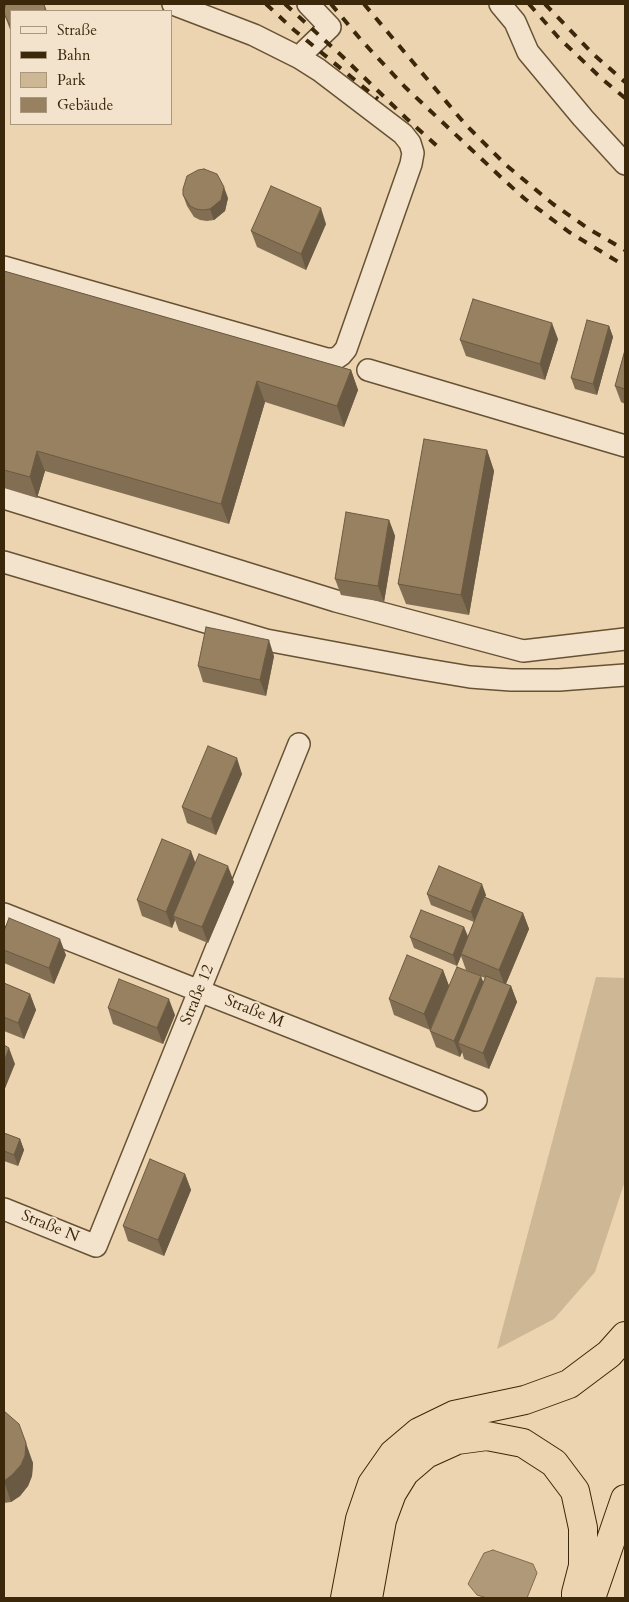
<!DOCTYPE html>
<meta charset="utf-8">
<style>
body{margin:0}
#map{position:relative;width:629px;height:1602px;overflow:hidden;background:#ecd4b1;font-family:Cardo,serif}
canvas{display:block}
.frame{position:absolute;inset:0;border:5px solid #3b2709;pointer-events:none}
.legend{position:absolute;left:10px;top:10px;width:162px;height:115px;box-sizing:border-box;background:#f3e3cc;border:1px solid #a9987e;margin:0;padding:6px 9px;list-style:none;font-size:15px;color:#3b2709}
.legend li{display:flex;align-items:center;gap:10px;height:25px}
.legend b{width:25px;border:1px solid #a9987e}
</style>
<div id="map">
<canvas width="629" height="1602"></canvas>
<div class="frame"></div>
<ul class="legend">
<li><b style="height:6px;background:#f3e3cc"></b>Straße</li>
<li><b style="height:6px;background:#3b2709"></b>Bahn</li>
<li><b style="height:14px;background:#ceb794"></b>Park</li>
<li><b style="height:14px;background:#978160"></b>Gebäude</li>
</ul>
</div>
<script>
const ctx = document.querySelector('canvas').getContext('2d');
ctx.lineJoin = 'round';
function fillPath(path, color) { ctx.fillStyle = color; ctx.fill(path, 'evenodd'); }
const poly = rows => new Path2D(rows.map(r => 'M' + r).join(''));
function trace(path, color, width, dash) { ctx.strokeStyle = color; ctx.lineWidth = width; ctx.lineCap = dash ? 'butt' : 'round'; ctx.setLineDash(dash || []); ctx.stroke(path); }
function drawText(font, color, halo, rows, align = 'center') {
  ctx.font = font + ' Cardo,serif'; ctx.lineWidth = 4; ctx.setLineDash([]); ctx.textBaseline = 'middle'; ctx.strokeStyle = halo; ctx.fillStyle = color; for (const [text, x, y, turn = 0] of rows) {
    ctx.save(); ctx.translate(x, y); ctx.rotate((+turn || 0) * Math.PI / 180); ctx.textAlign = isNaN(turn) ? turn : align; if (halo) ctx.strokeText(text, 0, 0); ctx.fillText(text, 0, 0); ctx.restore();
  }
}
fillPath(poly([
 [596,977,625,978,625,1181,595,1272,554,1319,497,1349]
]), '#ceb794');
const water = poly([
 [493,1550,533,1564,537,1573,527,1598,487,1598,477,1595,468,1584,484,1553,493,1550]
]);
fillPath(water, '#b09978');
trace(water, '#816b4c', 1);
const minor = poly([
 [500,4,515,22,528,52,583,118,625,164],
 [300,58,306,50,330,27,308,4],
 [4,267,327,359,335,359,341,355,346,349,411,164,413,153,410,143,403,134,319,70,300,58,254,35,173,4],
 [368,370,625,446],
 [4,498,336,601,523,651,625,639],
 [4,562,266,640,416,668,470,677,511,680,559,680,625,675],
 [4,914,476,1100],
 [4,1209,96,1246,299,744]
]);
const highway = poly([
 [345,1598,360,1519,372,1484,393,1454,419,1432,454,1415,525,1400,569,1384,609,1354,625,1336],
 [368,1598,382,1520,392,1493,405,1472,426,1454,457,1440,487,1436,523,1443,554,1463,575,1491,583,1528,583,1566,576,1593,576,1598],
 [591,1598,625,1499]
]);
trace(minor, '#675233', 24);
trace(highway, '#3b2709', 30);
trace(minor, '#f3e3cc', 21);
trace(highway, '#ecd4b1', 28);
trace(poly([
 [266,4,294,30,378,99],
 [285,4,343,57,406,118,437,146],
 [331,4,362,41,405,87,505,181,525,199,569,232,625,266],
 [364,4,465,124,506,165,553,204,589,229,625,250],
 [529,4,558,37,602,79,625,98],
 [545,4,592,53,625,82]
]), '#3b2709', 4, [9, 9]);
fillPath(poly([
 [6,4,44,4,47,11,11,11,11,32,9,27,5,16,4,10],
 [183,195,228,198,225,211,214,220,207,221,200,220,194,217,187,206],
 [326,224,306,270,257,247,251,231],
 [4,271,351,370,358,390,344,427,265,402,229,524,45,471,37,498,4,488],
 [609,326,613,337,597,395,575,389,571,378],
 [558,339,545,380,466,356,460,340],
 [625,350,625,404,621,402,615,386],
 [487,450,494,471,469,615,406,604,398,584],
 [389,520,395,536,384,602,341,595,335,579],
 [274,656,266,696,203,682,198,666],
 [242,774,216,835,187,823,182,807],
 [196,862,234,882,208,943,179,931,175,920,172,928,142,916,137,900],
 [427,894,486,895,485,897,523,913,529,929,506,984,511,986,517,1002,489,1069,464,1059,462,1052,460,1057,436,1047,430,1031,483,983,485,978,466,970,461,956,457,966,414,948,410,937,464,927,468,936,474,922,431,905],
 [4,931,66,955,54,984,4,963],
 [443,970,449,986,430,1030,394,1015,389,999],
 [4,983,30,994,36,1010,24,1039,4,1031],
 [108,1008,175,1015,163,1044,113,1024],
 [4,1133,20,1139,24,1150,18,1166,4,1161],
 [185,1174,191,1190,164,1256,128,1241,123,1226],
 [4,1411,33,1463,32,1476,28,1486,20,1496,11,1502,4,1503]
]), '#826f53');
fillPath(poly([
 [224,187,228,198,225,211,214,220,210,209],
 [321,208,326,224,306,270,301,254],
 [552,323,558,339,545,380,540,364],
 [609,326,613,337,597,395,593,384],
 [351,370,358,390,344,427,337,406],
 [257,381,265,402,229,524,221,504],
 [487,450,494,471,469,615,461,595],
 [37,451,45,471,37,498,30,477],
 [389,520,395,536,384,602,378,586],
 [269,640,274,656,266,696,260,680],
 [237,758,242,774,216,835,211,819],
 [191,851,197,867,173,916,175,920,172,928,166,912],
 [228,866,234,882,208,943,202,927],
 [482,884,486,895,475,923,471,912],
 [523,913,529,929,505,986,499,970],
 [464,927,468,938,461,954,461,956,457,966,453,955],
 [60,939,66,955,54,984,49,968],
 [443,970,449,986,430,1030,424,1014],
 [481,976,487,992,458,1043,462,1052,460,1057,454,1041],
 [511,986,517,1002,489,1069,483,1053],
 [30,994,36,1010,24,1039,18,1023],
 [169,999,175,1015,163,1044,157,1028],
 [9,1048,15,1064,4,1091,4,1061],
 [20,1139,24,1150,18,1166,14,1155],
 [185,1174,191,1190,164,1256,158,1240],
 [26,1443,33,1463,32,1476,28,1486,20,1496,11,1502,4,1481]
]), '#6a5a43');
const building = poly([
 [6,4,44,4,45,8,45,11,11,11,11,27,5,16,4,10,6,4],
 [204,169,217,174,224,187,221,200,210,209,203,210,196,209,190,206,183,195,183,189,187,176,198,170,204,169],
 [271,186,321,208,301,254,251,231,271,186],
 [4,271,351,370,337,406,257,381,221,504,37,451,30,477,4,470,4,271],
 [473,299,552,323,540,364,460,340,473,299],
 [587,320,609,326,593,384,571,378,587,320],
 [625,350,625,389,615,386,625,350],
 [424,439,487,450,461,595,398,584,424,439],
 [346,512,389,520,378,586,335,579,346,512],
 [206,627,269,640,260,680,198,666,206,627],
 [208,746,237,758,211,819,182,807,208,746],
 [162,839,191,851,166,912,137,900,162,839],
 [199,854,228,866,202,927,173,916,199,854],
 [439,866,482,884,471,912,427,894,439,866],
 [484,897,523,913,499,970,461,954,484,897],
 [421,910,464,927,453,955,410,937,421,910],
 [9,918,60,939,49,968,4,950,4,931,9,918],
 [407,955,443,970,424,1014,389,999,407,955],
 [457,967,481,976,454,1041,430,1031,457,967],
 [486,976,511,986,483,1053,458,1043,486,976],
 [119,979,169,999,157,1028,108,1008,119,979],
 [4,983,30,994,18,1023,4,1017,4,983],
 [4,1045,9,1048,4,1061,4,1045],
 [4,1133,20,1139,14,1155,4,1151,4,1133],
 [150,1159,185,1174,158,1240,123,1226,150,1159],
 [4,1411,19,1424,26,1443,25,1456,21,1465,12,1475,4,1481,4,1411]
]);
fillPath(building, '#978160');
trace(building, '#6a5a43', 1);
drawText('16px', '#3b2709', '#f3e3cc', [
 ["Straße 12",198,995,-68],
 ["Straße M",254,1012,22],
 ["Straße N",50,1227,22]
]);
</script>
